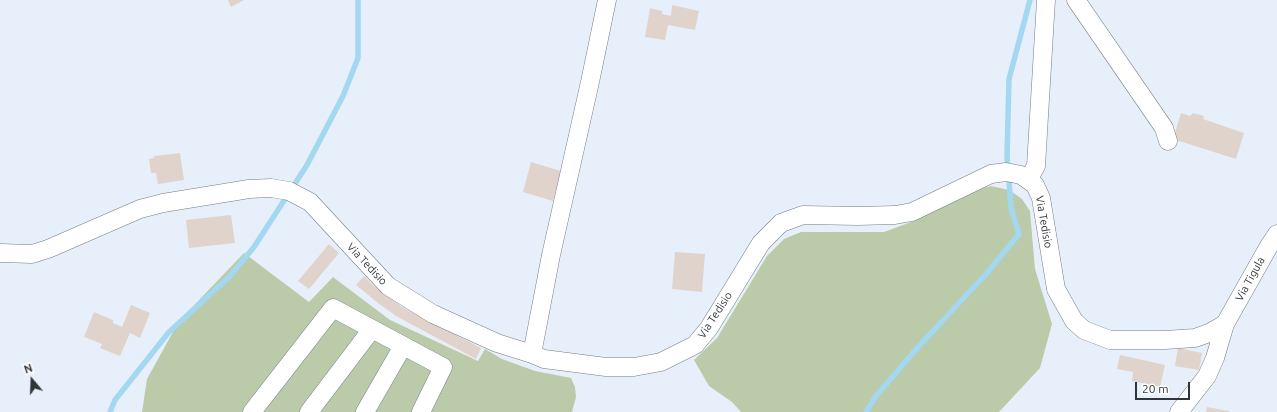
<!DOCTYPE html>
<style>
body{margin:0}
#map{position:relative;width:1277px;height:412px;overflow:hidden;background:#e7f0fa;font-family:Ubuntu,sans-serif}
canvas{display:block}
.north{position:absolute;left:12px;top:360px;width:40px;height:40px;-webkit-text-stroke:3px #fff;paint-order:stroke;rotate:341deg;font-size:11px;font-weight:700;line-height:16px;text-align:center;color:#313539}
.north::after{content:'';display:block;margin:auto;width:14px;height:18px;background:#313539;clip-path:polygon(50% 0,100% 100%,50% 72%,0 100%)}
.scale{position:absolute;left:1135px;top:382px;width:55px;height:18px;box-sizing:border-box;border:2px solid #313539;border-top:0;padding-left:5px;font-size:12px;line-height:14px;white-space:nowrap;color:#313539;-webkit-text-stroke:3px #fff;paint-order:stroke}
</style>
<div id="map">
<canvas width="1277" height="412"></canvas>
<div class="north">N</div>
<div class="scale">20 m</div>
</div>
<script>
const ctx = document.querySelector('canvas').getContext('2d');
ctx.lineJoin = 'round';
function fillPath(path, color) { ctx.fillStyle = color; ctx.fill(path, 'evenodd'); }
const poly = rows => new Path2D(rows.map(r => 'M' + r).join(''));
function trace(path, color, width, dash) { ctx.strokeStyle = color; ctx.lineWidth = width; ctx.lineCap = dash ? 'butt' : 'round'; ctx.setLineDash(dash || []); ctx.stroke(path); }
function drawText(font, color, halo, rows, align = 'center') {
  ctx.font = font + ' Ubuntu,sans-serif'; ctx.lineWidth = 4; ctx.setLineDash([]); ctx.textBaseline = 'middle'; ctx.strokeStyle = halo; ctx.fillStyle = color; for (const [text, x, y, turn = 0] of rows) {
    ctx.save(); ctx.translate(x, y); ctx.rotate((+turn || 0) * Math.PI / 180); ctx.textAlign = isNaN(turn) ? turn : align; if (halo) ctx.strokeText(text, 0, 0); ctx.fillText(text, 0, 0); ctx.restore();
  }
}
fillPath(poly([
 [991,186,1009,190,1022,199,1030,211,1035,269,1052,324,1040,368,999,412,741,412,732,402,709,386,694,360,717,338,767,256,784,239,801,232,884,232,914,221,962,193],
 [244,253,309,302,333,277,390,320,478,361,485,349,502,359,535,371,571,378,575,387,576,397,572,412,142,412,147,379,179,321]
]), '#bbcbaa');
trace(poly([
 [110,412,115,400,169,332,230,276,254,247,307,165,343,96,358,58,358,0],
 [866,412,876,396,918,347,986,274,1019,234,1011,208,1009,181,1007,156,1009,79,1030,0]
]), '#a3d8f0', 5.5);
fillPath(poly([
 [228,0,244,0,231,7],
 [672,5,699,11,695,30,668,25,665,40,645,37,650,8,662,11,662,14,671,16],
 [1181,113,1190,116,1193,113,1204,116,1203,119,1244,133,1236,159,1173,139],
 [180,153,184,180,158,184,156,173,151,173,149,159,154,158,154,156],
 [531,162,561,171,553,201,523,192],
 [231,215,235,243,189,248,186,220],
 [329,244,339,253,309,289,298,281],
 [675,252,705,254,702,292,672,289],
 [364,276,376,288,402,307,481,348,476,359,396,316,378,303,356,285],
 [131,305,150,313,140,338,130,333,120,356,100,348,102,344,84,337,94,312,113,320,113,323,122,327],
 [1178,348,1202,353,1199,370,1175,366],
 [1120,355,1165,365,1160,387,1132,381,1133,372,1117,369],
 [1207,407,1229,411,1229,412,1206,412]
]), '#dfd3cc');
const minor = poly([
 [1076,0,1164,128,1168,141],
 [1028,180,1036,166,1046,0],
 [0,253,32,254,48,249,140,209,163,203,249,189,271,188,289,191,310,202,388,286,433,314,497,343,532,354,544,359,606,367,634,367,661,362,695,345,709,328,761,243,781,223,803,215,858,216,895,215,912,212,991,174,1006,172,1021,175,1035,185,1041,198,1056,289,1074,321,1084,330,1110,340,1165,340,1195,338,1209,333,1225,324],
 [532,354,551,255,590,82,607,0],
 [252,412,333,308,443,367,421,412],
 [309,412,372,329],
 [365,412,403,346],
 [1179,412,1207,376,1215,358,1225,324,1269,246,1277,234]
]);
trace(minor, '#737c84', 19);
trace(minor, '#fff', 18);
drawText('11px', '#313539', '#fff', [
 ["Via Tedisio",1044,222,80],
 ["Via Tedisio",367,264,47],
 ["Via Tigula",1250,279,-61],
 ["Via Tedisio",715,315,-57]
]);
</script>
